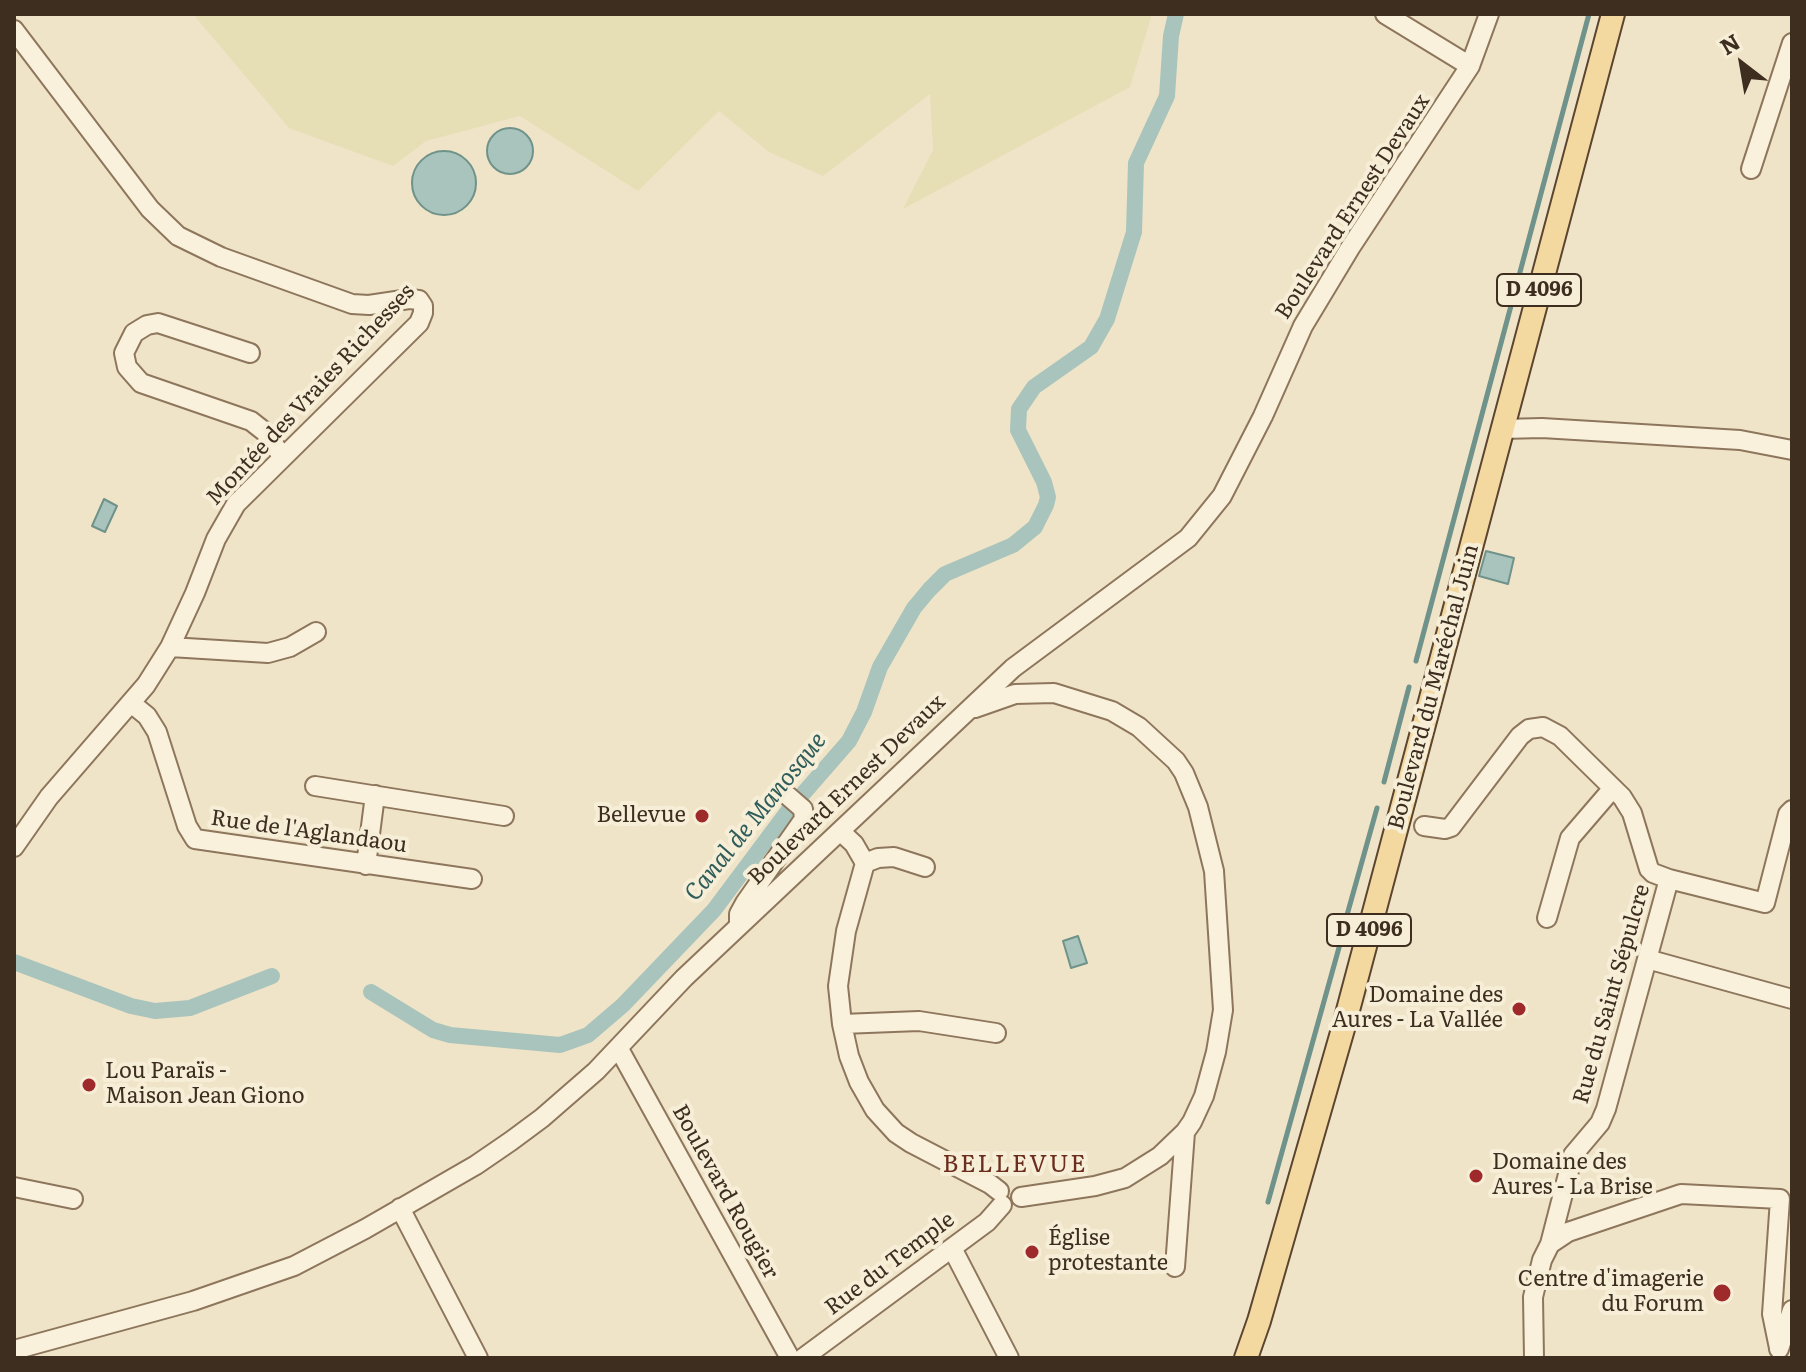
<!DOCTYPE html>
<meta charset="utf-8">
<style>
body{margin:0}
#map{position:relative;width:1806px;height:1372px;overflow:hidden;background:#f0e4c8;font-family:Literata,serif}
canvas{display:block}
.frame{position:absolute;inset:0;border:16px solid #3d2e20;pointer-events:none}
.north{position:absolute;left:1702px;top:24px;width:80px;height:80px;-webkit-text-stroke:6px #f7eed8;paint-order:stroke;rotate:329deg;font-size:22px;font-weight:700;line-height:32px;text-align:center;color:#3d2e20}
.north::after{content:'';display:block;margin:auto;width:28px;height:36px;background:#3d2e20;clip-path:polygon(50% 0,100% 100%,50% 72%,0 100%)}
</style>
<div id="map">
<canvas width="1806" height="1372"></canvas>
<div class="frame"></div>
<div class="north">N</div>
</div>
<script>
const ctx = document.querySelector('canvas').getContext('2d');
ctx.lineJoin = 'round';
function fillPath(path, color) { ctx.fillStyle = color; ctx.fill(path, 'evenodd'); }
const poly = rows => new Path2D(rows.map(r => 'M' + r).join(''));
function trace(path, color, width, dash) { ctx.strokeStyle = color; ctx.lineWidth = width; ctx.lineCap = dash ? 'butt' : 'round'; ctx.setLineDash(dash || []); ctx.stroke(path); }
function drawText(font, color, halo, rows, align = 'center') {
  ctx.font = font + ' Literata,serif'; ctx.lineWidth = 8; ctx.setLineDash([]); ctx.textBaseline = 'middle'; ctx.strokeStyle = halo; ctx.fillStyle = color; for (const [text, x, y, turn = 0] of rows) {
    ctx.save(); ctx.translate(x, y); ctx.rotate((+turn || 0) * Math.PI / 180); ctx.textAlign = isNaN(turn) ? turn : align; if (halo) ctx.strokeText(text, 0, 0); ctx.fillText(text, 0, 0); ctx.restore();
  }
}
fillPath(poly([
 [193,14,1152,14,1130,87,903,209,933,150,930,94,823,176,769,152,719,111,638,191,520,116,426,141,393,166,289,128]
]), '#e6deb5');
const water = poly([
 '487 151a23 23 0 1 1 46 0a23 23 0 1 1-46 0Z',
 '412 183a32 32 0 1 1 64 0a32 32 0 1 1-64 0Z',
 [104,499,117,506,105,532,92,526,104,499],
 [1486,551,1514,558,1508,584,1479,576,1486,551],
 [1078,936,1087,963,1071,968,1063,941,1078,936]
]);
fillPath(water, '#a9c4bc');
trace(water, '#6f938a', 2);
trace(poly([
 [1416,661,1589,14],
 [1384,782,1409,687],
 [1340,940,1377,808],
 [1268,1202,1340,944]
]), '#6f938a', 5);
trace(poly([
 [14,962,131,1006,155,1011,190,1008,272,976],
 [371,992,433,1030,450,1035,560,1045,588,1035,623,1005,714,910,788,811,849,741,864,712,880,667,914,608,929,590,945,574,1013,545,1035,527,1046,505,1048,497,1044,482,1018,430,1019,409,1034,387,1091,347,1107,319,1134,232,1136,163,1167,96,1171,36,1176,14]
]), '#a9c4bc', 16);
const minor = poly([
 [1385,14,1470,66],
 [14,30,150,209,178,236,221,257,352,304,369,305,409,299,419,300,423,306],
 [1751,169,1792,43],
 [250,353,158,323,147,325,134,333,124,353,127,367,141,383,251,421,265,432,282,456],
 [1502,429,1542,428,1740,440,1792,450],
 [170,647,268,653,290,647,316,632],
 [131,703,147,716,157,732,187,826,195,839,472,879],
 [975,708,1015,694,1054,693,1112,711,1139,727,1176,761,1184,773,1198,807,1214,871,1223,1010,1216,1052,1204,1096,1192,1122,1185,1132,1160,1156,1125,1178,1095,1186,1021,1197],
 [315,786,504,816],
 [1424,826,1445,829,1451,827,1520,736,1529,729,1543,727,1560,736,1622,797,1632,813,1649,869,1653,873,1669,879,1606,1109,1600,1123,1573,1155,1550,1244],
 [840,831,854,844,865,863,846,931,838,986,842,1024,849,1056,859,1082,875,1110,896,1133,911,1143,990,1184,999,1191],
 [14,847,49,797,146,685,170,647,195,593,216,539,236,504,419,323,423,313,423,306],
 [865,863,878,858,894,857,925,867],
 [366,865,375,795],
 [1669,879,1765,903,1788,814,1792,810],
 [1547,918,1570,838,1613,788],
 [739,926,739,914,745,903,804,819,803,809,788,796],
 [1647,959,1792,999],
 [842,1024,919,1021,996,1033],
 [619,1049,790,1358],
 [14,1187,73,1199],
 [400,1208,478,1358],
 [952,1248,1009,1358],
 [1175,1267,1185,1132],
 [1779,1349,1792,1310],
 [14,1350,193,1301,294,1266,365,1229,476,1165,511,1141,542,1118,596,1071,684,978,1013,668,1188,538,1222,496,1263,416,1303,326,1350,248,1470,66,1489,14],
 [803,1358,987,1222,1002,1205],
 [1534,1358,1533,1297,1542,1260,1550,1244,1568,1232,1681,1194,1780,1199,1772,1314,1779,1348]
]);
const major = poly([
 [1246,1358,1259,1321,1343,1029,1613,14]
]);
trace(minor, '#8d765c', 22);
trace(major, '#5b4430', 26);
trace(minor, '#faf1dc', 18);
trace(major, '#f3d9a0', 22);
for (const [x, y, r, color] of [
 [702,816,8,"#9e2a2b"],
 [1519,1009,8,"#9e2a2b"],
 [89,1085,8,"#9e2a2b"],
 [1476,1176,8,"#9e2a2b"],
 [1032,1252,8,"#9e2a2b"],
 [1722,1293,10,"#9e2a2b"]
]) { const dot = new Path2D(); dot.arc(x, y, r, 0, 2 * Math.PI); ctx.fillStyle = color; ctx.fill(dot); trace(dot, '#f7eed8', 3); }
for (const [x, y, w] of [
 [1539,290,84],
 [1369,930,84]
]) { const box = new Path2D(); box.roundRect(x - w / 2, y - 16, w, 32, 6); ctx.fillStyle = '#f7eed8'; ctx.fill(box); trace(box, '#3d2e20', 2); }
drawText('bold 20px', '#3d2e20', null, [
 ["D 4096",1539,290],
 ["D 4096",1369,930]
]);
drawText('22px', '#3d2e20', '#f7eed8', [
 ["Boulevard Ernest Devaux",1353,207,-57],
 ["Montée des Vraies Richesses",311,395,-47],
 ["Boulevard du Maréchal Juin",1434,687,-75],
 ["Boulevard Ernest Devaux",847,790,-44],
 ["Rue de l'Aglandaou",309,832,8],
 ["Rue du Saint Sépulcre",1612,994,-74],
 ["Boulevard Rougier",725,1192,61],
 ["Rue du Temple",890,1264,-37]
]);
drawText('22px', '#3d2e20', '#f7eed8', [
 ["Bellevue",686,816],
 ["Domaine des",1503,996],
 ["Aures - La Vallée",1503,1021],
 ["Lou Paraïs -",105,1072,"left"],
 ["Maison Jean Giono",105,1097,"left"],
 ["Domaine des",1492,1163,"left"],
 ["Aures - La Brise",1492,1188,"left"],
 ["Église",1048,1239,"left"],
 ["protestante",1048,1264,"left"],
 ["Centre d'imagerie",1704,1280],
 ["du Forum",1704,1305]
], 'right');
drawText('italic 24px', '#2f5d5a', '#f7eed8', [
 ["Canal de Manosque",756,817,-51]
]);
ctx.letterSpacing = '2px';
drawText('24px', '#6b2e1e', '#f7eed8', [
 ["BELLEVUE",1015,1165]
]);
ctx.letterSpacing = '0px';
</script>
